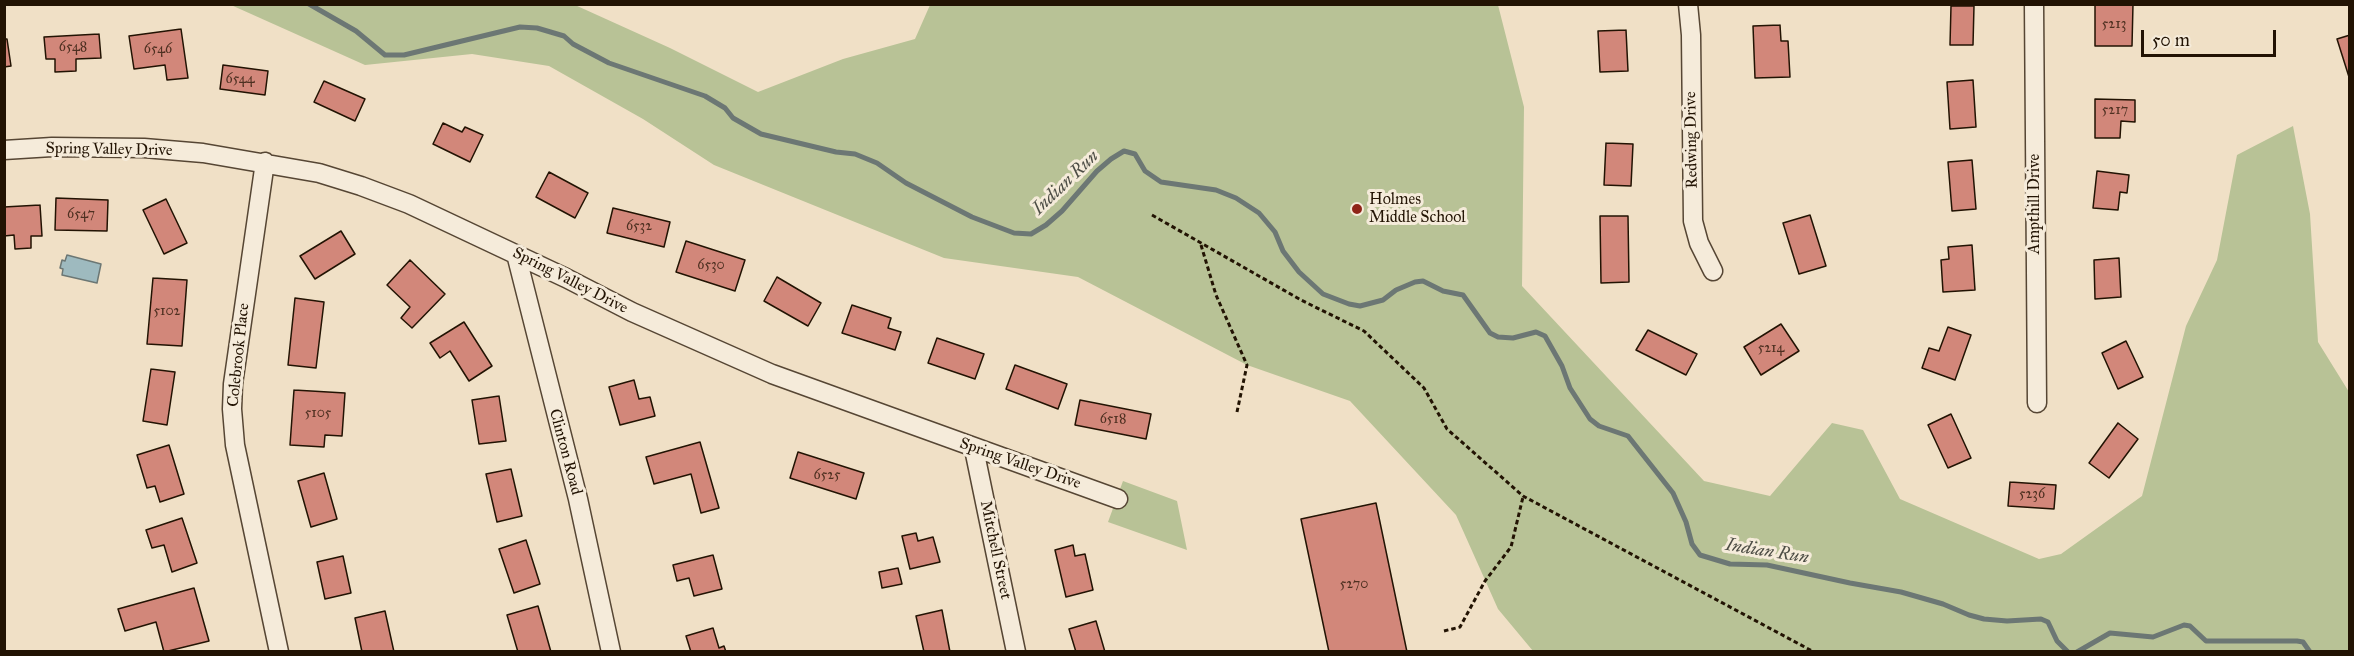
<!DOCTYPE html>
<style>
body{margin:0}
#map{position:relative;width:2354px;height:656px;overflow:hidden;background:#f0e0c6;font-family:"IM FELL Great Primer",serif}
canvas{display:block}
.frame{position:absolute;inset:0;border:6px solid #221303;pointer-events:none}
.scale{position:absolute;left:2141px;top:30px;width:135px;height:27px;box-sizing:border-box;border:3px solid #221303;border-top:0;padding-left:8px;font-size:18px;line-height:21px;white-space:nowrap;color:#221303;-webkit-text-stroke:4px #f5ebda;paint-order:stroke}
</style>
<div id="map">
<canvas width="2354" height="656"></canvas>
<div class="frame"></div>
<div class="scale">50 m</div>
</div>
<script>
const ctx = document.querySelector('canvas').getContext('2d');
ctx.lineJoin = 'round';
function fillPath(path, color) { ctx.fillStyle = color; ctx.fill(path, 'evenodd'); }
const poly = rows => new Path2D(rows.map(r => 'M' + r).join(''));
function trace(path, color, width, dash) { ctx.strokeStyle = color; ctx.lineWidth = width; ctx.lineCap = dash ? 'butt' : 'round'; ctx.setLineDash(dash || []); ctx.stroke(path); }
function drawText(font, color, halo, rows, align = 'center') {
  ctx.font = font + ' "IM FELL Great Primer",serif'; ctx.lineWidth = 6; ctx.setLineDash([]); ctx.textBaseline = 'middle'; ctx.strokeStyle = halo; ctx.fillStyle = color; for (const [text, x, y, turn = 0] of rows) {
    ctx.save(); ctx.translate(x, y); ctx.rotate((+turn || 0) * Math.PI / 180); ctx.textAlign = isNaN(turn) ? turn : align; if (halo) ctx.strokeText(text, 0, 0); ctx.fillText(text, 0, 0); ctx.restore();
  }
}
fillPath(poly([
 [231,5,575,5,670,48,758,92,843,59,915,39,930,5,1498,5,1524,107,1522,286,1704,481,1770,496,1832,423,1863,430,1900,499,2039,559,2061,554,2142,496,2186,326,2217,260,2237,155,2293,126,2310,214,2318,342,2349,392,2349,651,1533,651,1498,609,1456,515,1350,401,1247,365,1078,277,944,258,714,165,643,119,549,66,472,54,365,65],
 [1123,481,1177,501,1187,550,1108,522]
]), '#b8c296');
const water = poly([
 [67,255,101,264,97,283,62,275,63,269,60,268,62,260,65,261,67,255]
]);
fillPath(water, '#9ebabf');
trace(water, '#6c7774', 1.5);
trace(poly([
 [309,4,356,31,385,55,404,55,520,27,537,28,564,36,573,44,609,63,705,96,725,108,733,118,761,134,836,152,855,154,877,163,906,183,972,217,1014,233,1031,234,1046,225,1062,211,1097,171,1111,159,1124,151,1135,154,1145,171,1161,182,1216,190,1236,198,1259,213,1275,232,1283,251,1299,272,1323,294,1349,304,1360,306,1383,300,1396,290,1415,282,1423,281,1443,291,1463,295,1490,333,1498,337,1513,338,1536,332,1545,336,1562,366,1570,388,1590,419,1599,426,1628,436,1673,493,1686,522,1692,544,1700,555,1730,564,1767,565,1850,583,1901,592,1943,604,1969,615,1984,619,2007,621,2041,619,2048,622,2057,641,2068,652],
 [2077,652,2110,633,2153,637,2184,625,2190,626,2206,641,2297,641,2303,642,2310,652]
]), '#6c7774', 5);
const building = poly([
 [2095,4,2133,4,2132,46,2095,46,2095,4],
 [1951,6,1974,6,1973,45,1950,45,1951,6],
 [1780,25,1781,41,1788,41,1790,77,1755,78,1753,26,1780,25],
 [181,29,188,78,167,80,165,65,134,69,129,36,181,29],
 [1626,30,1628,71,1600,72,1598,31,1626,30],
 [99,34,101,58,76,59,76,71,55,72,55,59,46,59,44,37,99,34],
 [2350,35,2350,76,2349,77,2337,39,2350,35],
 [4,39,7,39,11,66,4,67,4,39],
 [223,65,268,71,265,95,220,89,223,65],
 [1973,80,1976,127,1950,129,1947,82,1973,80],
 [324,81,365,99,355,121,314,102,324,81],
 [2095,99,2135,100,2135,122,2121,121,2120,138,2095,138,2095,99],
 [443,123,462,132,465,127,483,135,470,162,433,144,443,123],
 [1606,143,1633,144,1631,186,1604,185,1606,143],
 [1972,160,1976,209,1952,211,1948,162,1972,160],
 [2097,171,2129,175,2127,193,2120,192,2118,210,2093,208,2097,171],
 [549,172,588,193,575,218,536,197,549,172],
 [56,198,108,200,107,231,55,230,56,198],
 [166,199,187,243,164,254,143,210,166,199],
 [40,205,42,236,31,236,31,248,15,249,14,235,4,236,4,207,40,205],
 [613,208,670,222,664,247,607,233,613,208],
 [1810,215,1826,266,1799,274,1783,223,1810,215],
 [1600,216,1628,216,1629,282,1601,283,1600,216],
 [341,231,355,254,315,279,300,256,341,231],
 [686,241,745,260,735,291,676,272,686,241],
 [1972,245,1975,290,1943,292,1941,260,1949,259,1948,247,1972,245],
 [2119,258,2121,297,2095,299,2094,260,2119,258],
 [410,260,445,294,412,328,401,318,410,307,387,285,410,260],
 [777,277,821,303,808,326,764,301,777,277],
 [153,278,187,280,182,346,147,344,153,278],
 [295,298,324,302,316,368,288,365,295,298],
 [852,305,891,318,888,328,901,332,895,350,842,333,852,305],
 [464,322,492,366,469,381,450,351,440,358,430,343,464,322],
 [1781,324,1799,351,1761,375,1744,347,1781,324],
 [1948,327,1971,335,1955,380,1922,368,1929,348,1939,351,1948,327],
 [1648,330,1697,354,1686,375,1636,350,1648,330],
 [937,338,984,354,975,379,928,363,937,338],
 [2126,341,2143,377,2118,389,2102,353,2126,341],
 [1015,365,1067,384,1058,409,1006,389,1015,365],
 [151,369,175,372,167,425,143,421,151,369],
 [634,380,639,399,650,397,655,416,620,425,609,387,634,380],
 [294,390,345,393,342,436,325,435,324,447,290,445,294,390],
 [499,396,506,441,479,444,472,400,499,396],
 [1080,400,1151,414,1146,439,1075,425,1080,400],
 [1951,414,1971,458,1948,468,1928,425,1951,414],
 [2118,423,2138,439,2109,478,2089,463,2118,423],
 [700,442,719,508,701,513,691,474,654,484,646,457,700,442],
 [169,445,184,494,160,502,155,486,147,488,137,455,169,445],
 [798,452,864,473,856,499,790,478,798,452],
 [511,469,522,516,497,522,486,474,511,469],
 [324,473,337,519,311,527,298,481,324,473],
 [2010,482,2056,485,2054,509,2008,506,2010,482],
 [1376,503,1407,652,1329,652,1301,519,1376,503],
 [182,518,197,563,172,572,164,545,152,548,146,530,182,518],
 [916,533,918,541,933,537,940,562,910,569,902,536,916,533],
 [526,540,540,584,514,593,499,549,526,540],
 [1073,545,1075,556,1085,554,1093,590,1066,597,1055,550,1073,545],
 [713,555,722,589,694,596,689,578,677,581,673,565,713,555],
 [343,556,351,593,325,599,317,562,343,556],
 [898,568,902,584,882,588,879,572,898,568],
 [194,588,209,641,164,652,156,622,125,631,118,609,194,588],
 [538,606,551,652,518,652,507,615,538,606],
 [942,610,950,652,924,652,916,616,942,610],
 [385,611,394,652,362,652,355,618,385,611],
 [1096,621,1105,652,1076,652,1069,629,1096,621],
 [713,628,719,648,724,646,726,652,691,652,686,636,713,628]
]);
fillPath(building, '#d2877a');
trace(building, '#221303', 1.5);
const street = poly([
 [1688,4,1691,35,1693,221,1699,243,1713,271],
 [2034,4,2037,403],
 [4,150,52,147,144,148,203,153,319,173,361,186,409,204,566,278,632,312,772,374,1118,499],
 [265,162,233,384,232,409,235,445,279,652],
 [516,254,578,499,611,652],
 [974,449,1016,652]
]);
trace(street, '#564634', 21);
trace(poly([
 [1152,215,1301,300,1364,331,1424,388,1447,429,1523,496,1814,652],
 [1201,245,1216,295,1247,365,1237,412],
 [1444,631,1460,627,1485,581,1511,547,1523,497]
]), '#221303', 3, [4.5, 3]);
trace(street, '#f5ebda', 18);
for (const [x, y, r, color] of [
 [1357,209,6,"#8f2418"]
]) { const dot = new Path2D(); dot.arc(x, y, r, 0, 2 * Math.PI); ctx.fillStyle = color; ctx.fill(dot); trace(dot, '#f5ebda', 2); }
drawText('14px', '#4e3021', null, [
 ["5213",2114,25],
 ["6548",73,48],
 ["6546",158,50],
 ["6544",240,80],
 ["5217",2115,111],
 ["6547",81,215],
 ["6532",639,227],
 ["6530",711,266],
 ["5102",167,312],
 ["5214",1771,349],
 ["5105",318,414],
 ["6518",1113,420],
 ["6525",827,476],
 ["5236",2032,495],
 ["5270",1354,585]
]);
drawText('16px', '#221303', '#f5ebda', [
 ["Redwing Drive",1692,140,-91],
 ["Spring Valley Drive",109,150,1],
 ["Ampthill Drive",2035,204,-90],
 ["Spring Valley Drive",570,281,27],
 ["Colebrook Place",239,355,-84],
 ["Clinton Road",565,452,75],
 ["Spring Valley Drive",1020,464,19],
 ["Mitchell Street",995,550,78]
]);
drawText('16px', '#221303', '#f5ebda', [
 ["Holmes",1369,200],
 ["Middle School",1369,218]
], 'left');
drawText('italic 18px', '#4d4d45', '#f5ebda', [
 ["Indian Run",1066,183,-44],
 ["Indian Run",1767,552,9]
]);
</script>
